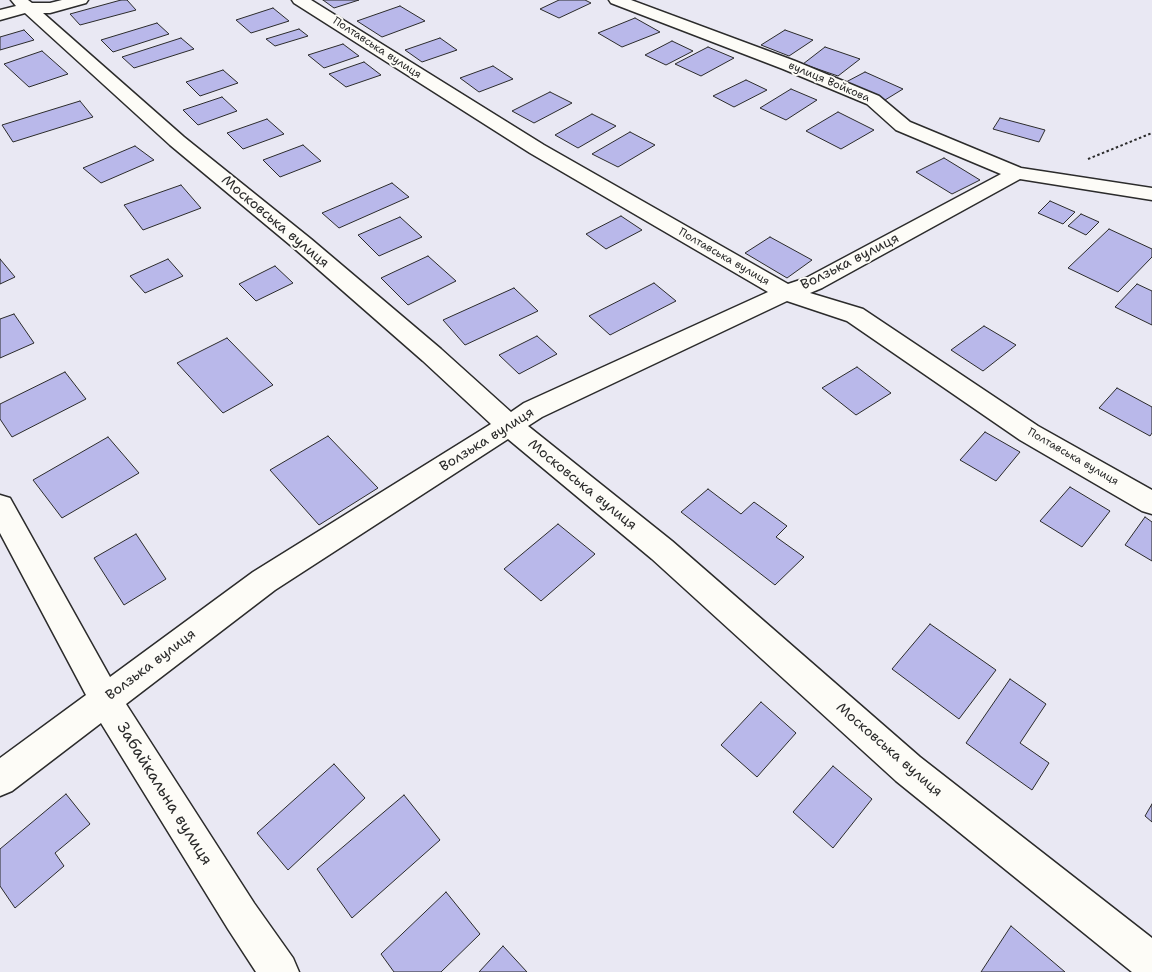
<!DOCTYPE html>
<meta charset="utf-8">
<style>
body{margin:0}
canvas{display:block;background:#e9e8f3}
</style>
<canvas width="1152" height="972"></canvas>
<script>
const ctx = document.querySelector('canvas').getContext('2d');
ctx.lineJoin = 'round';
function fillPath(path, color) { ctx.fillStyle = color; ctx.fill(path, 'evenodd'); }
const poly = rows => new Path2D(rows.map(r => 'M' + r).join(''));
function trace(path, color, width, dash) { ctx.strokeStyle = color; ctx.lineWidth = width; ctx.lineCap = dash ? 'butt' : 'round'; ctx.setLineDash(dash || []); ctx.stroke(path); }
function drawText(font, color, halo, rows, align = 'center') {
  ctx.font = font + ' "Shantell Sans",sans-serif'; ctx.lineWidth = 4; ctx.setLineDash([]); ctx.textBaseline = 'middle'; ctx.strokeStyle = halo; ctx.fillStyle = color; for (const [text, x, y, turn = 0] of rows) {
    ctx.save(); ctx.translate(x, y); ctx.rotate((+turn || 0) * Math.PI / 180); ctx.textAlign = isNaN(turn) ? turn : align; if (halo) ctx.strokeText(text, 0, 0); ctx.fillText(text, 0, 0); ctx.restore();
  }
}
const building = poly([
 [121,0,127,0,136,10,80,25,70,14,121,0],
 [323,0,359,0,334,8,323,0],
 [559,0,585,0,591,3,559,18,540,9,559,0],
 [400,6,425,21,382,37,357,21,400,6],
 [273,8,289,21,251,33,236,20,273,8],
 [635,18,660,32,622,47,598,33,635,18],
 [157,23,169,34,113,52,101,40,157,23],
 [299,29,308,36,275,46,266,39,299,29],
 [24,30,34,40,0,50,0,37,24,30],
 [785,30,813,40,789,56,761,45,785,30],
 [181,38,194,49,134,68,122,57,181,38],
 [440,38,457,50,422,62,405,50,440,38],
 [672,41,693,51,666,65,645,55,672,41],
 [343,44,359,56,324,68,308,55,343,44],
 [708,47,734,58,701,76,675,64,708,47],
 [825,47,860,59,838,76,803,64,825,47],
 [42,51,68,74,29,87,4,64,42,51],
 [364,62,381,75,346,87,329,74,364,62],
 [493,66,513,79,479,92,460,78,493,66],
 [223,70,238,83,200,96,186,82,223,70],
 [865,72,903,89,885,100,846,82,865,72],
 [746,80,767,90,734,107,713,96,746,80],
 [791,89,817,100,786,120,760,108,791,89],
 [550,92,572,103,534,123,512,111,550,92],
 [222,97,237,111,198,125,183,110,222,97],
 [80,101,93,117,13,142,2,125,80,101],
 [838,112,874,130,841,149,806,131,838,112],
 [592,114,616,126,578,148,555,135,592,114],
 [1000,118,1045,130,1039,142,993,129,1000,118],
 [267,119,284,134,243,149,227,133,267,119],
 [630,132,655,145,618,167,592,154,630,132],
 [303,145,321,161,280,177,263,160,303,145],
 [135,146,154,160,101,183,83,168,135,146],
 [944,158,980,180,952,194,916,172,944,158],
 [392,183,409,197,339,228,322,213,392,183],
 [181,185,201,208,143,230,124,205,181,185],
 [1050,201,1075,212,1063,224,1038,213,1050,201],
 [1081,214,1099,222,1086,235,1068,226,1081,214],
 [621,216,642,230,606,249,586,234,621,216],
 [400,217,422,237,379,256,358,235,400,217],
 [1109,229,1152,249,1152,257,1118,292,1068,268,1109,229],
 [770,237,812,260,787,278,745,253,770,237],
 [428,256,456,281,408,305,381,278,428,256],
 [0,259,15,277,0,284,0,259],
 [168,259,183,276,145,293,130,276,168,259],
 [275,266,293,283,256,301,239,284,275,266],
 [654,283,676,301,610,335,589,316,654,283],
 [1137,284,1152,291,1152,325,1115,307,1137,284],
 [514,288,538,311,465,345,443,320,514,288],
 [14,314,34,343,0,358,0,319,14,314],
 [984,326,1016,345,983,371,951,350,984,326],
 [537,336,557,354,519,374,499,355,537,336],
 [227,338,273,385,223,413,177,363,227,338],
 [857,367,891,393,856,415,822,388,857,367],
 [65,372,86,399,12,437,0,419,0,404,65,372],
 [1117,388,1152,407,1152,433,1150,436,1099,408,1117,388],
 [985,432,1020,452,996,481,960,460,985,432],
 [328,436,378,488,319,525,270,470,328,436],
 [108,437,139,473,62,518,33,480,108,437],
 [1070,487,1110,511,1082,547,1040,521,1070,487],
 [708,489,741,514,754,502,787,526,776,537,804,557,775,585,681,512,708,489],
 [1145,517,1152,522,1152,561,1125,545,1145,517],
 [558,524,595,554,541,601,504,569,558,524],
 [136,534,166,579,124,605,94,558,136,534],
 [930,624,996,670,959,719,892,669,930,624],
 [1010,679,1046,704,1020,743,1049,763,1032,790,966,743,1010,679],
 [761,702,796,733,757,777,721,745,761,702],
 [334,764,365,798,288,870,257,833,334,764],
 [833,766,872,799,833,848,793,812,833,766],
 [66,794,90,824,55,853,64,866,15,908,0,886,0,849,66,794],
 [404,795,440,840,352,918,317,869,404,795],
 [1152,804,1152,822,1145,816,1152,804],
 [446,892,480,934,441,972,394,972,381,954,446,892],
 [1011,926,1065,972,981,972,1011,926],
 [503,946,527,972,479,972,503,946]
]);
fillPath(building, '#b9b8ea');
trace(building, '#2b2b2b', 1);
const street = poly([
 [11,0,28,0,32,3,50,3,62,0,88,0,86,3,50,13,43,13,184,137,311,239,441,349,511,412,524,403,768,292,530,153,294,3,292,0,311,0,544,145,788,284,806,278,1001,174,896,130,867,104,783,69,611,3,609,0,631,0,795,61,879,96,910,122,1021,168,1152,188,1152,200,1020,179,822,288,810,293,863,309,1038,426,1152,490,1152,514,1142,511,1020,440,847,321,787,301,542,417,528,426,672,541,920,757,1152,938,1152,972,1132,972,896,781,652,559,508,439,275,590,126,704,254,903,293,958,299,972,256,972,228,929,101,723,12,791,0,796,0,758,86,695,0,533,0,495,10,498,110,677,253,572,491,424,423,361,295,249,170,145,25,13,0,20,0,10,16,6,11,0]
]);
trace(street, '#2b2b2b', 3);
trace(poly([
 [1088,159,1152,133]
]), '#2b2b2b', 2, [2.5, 2.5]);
fillPath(street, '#fdfcf7');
drawText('11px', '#2b2b2b', '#fdfcf7', [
 ["Полтавська вулиця",377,48,33],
 ["вулиця Войкова",829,82,23],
 ["Полтавська вулиця",724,257,30],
 ["Полтавська вулиця",1073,457,30]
]);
drawText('14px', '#2b2b2b', '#fdfcf7', [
 ["Московська вулиця",275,222,40],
 ["Волзька вулиця",850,262,-27],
 ["Волзька вулиця",487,440,-32],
 ["Московська вулиця",582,485,39],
 ["Волзька вулиця",151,665,-37],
 ["Московська вулиця",889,750,41]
]);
drawText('16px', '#2b2b2b', '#fdfcf7', [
 ["Забайкальна вулиця",164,794,58]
]);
</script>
